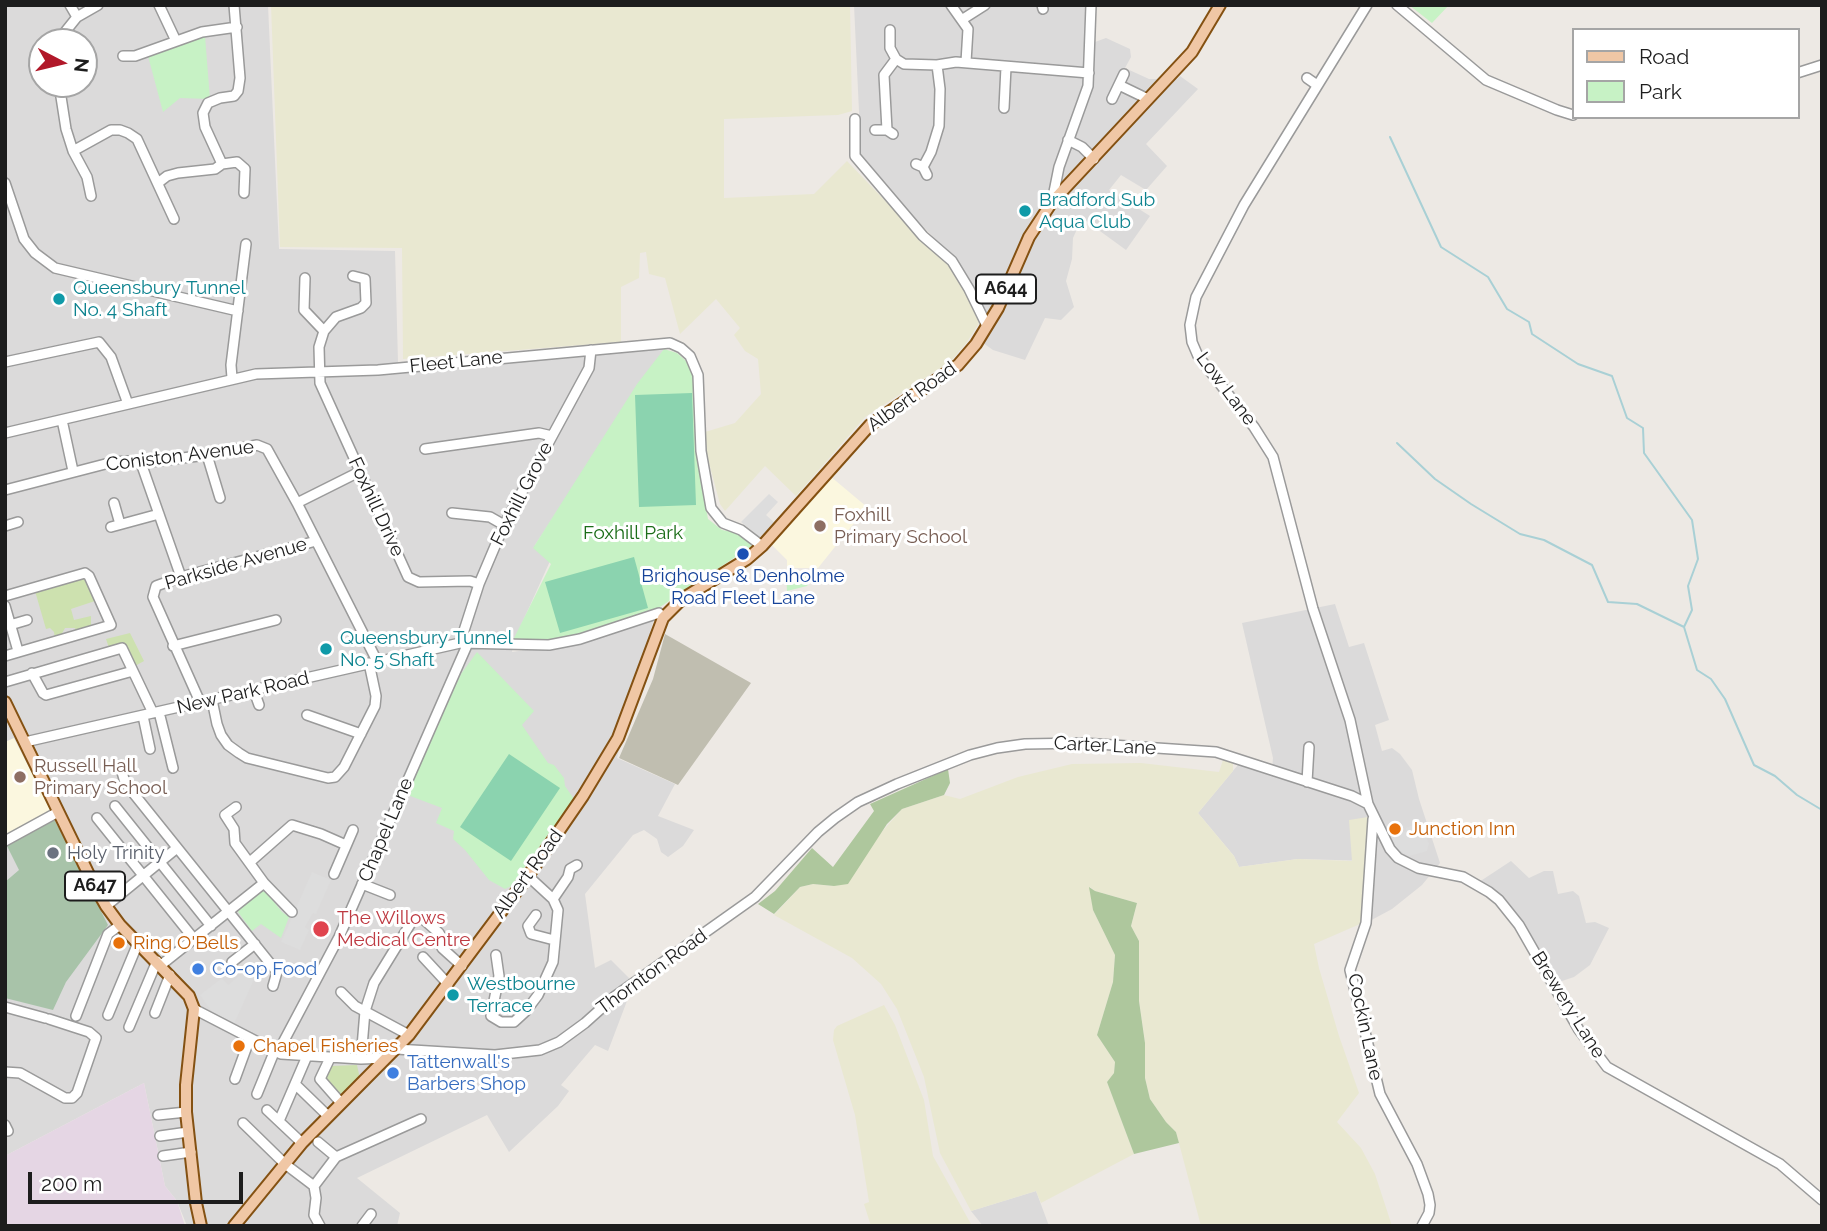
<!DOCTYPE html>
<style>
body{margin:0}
#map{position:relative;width:1827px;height:1231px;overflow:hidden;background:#ede9e4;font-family:Raleway,sans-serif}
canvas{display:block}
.frame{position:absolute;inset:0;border:7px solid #1d1d1d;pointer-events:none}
.legend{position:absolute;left:1572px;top:28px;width:228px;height:91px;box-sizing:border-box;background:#fff;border:2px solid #a5a5a5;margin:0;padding:9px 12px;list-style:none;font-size:21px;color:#1d1d1d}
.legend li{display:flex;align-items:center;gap:14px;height:35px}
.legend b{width:35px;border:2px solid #a5a5a5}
.north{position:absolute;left:28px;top:28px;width:70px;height:70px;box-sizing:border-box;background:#fff;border:2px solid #a5a5a5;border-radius:50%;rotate:97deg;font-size:19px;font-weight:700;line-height:28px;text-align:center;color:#1d1d1d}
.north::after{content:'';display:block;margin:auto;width:24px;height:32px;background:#b11829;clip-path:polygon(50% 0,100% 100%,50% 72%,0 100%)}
.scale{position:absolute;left:28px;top:1172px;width:215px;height:32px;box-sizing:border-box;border:4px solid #1d1d1d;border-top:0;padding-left:9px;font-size:21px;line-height:24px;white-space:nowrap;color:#1d1d1d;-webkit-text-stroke:5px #fff;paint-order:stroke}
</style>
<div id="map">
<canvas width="1827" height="1231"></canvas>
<div class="frame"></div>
<ul class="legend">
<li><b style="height:9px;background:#f0c7a5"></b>Road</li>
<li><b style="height:19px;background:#c7f2c5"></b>Park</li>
</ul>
<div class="north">N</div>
<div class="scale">200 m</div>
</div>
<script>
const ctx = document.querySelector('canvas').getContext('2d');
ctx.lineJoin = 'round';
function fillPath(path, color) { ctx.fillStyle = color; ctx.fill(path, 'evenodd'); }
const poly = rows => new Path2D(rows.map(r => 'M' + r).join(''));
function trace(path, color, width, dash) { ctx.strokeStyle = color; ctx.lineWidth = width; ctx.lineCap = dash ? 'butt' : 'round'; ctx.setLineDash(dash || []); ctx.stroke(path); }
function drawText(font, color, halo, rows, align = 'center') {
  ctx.font = font + ' Raleway,sans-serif'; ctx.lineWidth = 6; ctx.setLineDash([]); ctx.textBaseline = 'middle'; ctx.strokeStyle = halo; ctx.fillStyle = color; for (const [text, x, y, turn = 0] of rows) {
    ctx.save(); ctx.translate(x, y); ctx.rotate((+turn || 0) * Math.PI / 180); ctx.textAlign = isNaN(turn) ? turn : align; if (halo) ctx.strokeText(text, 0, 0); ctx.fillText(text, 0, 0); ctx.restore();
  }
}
fillPath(poly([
 [5,5,268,5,279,249,395,251,398,362,665,348,535,545,550,561,514,641,512,652,583,641,654,618,617,758,675,784,658,816,694,830,683,846,668,857,661,852,657,839,644,830,633,835,585,894,595,968,611,960,629,978,630,993,608,1051,595,1045,561,1085,569,1091,558,1106,509,1152,487,1115,357,1178,400,1213,397,1226,187,1226,177,1201,165,1186,144,1083,5,1156],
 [42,42,84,42,84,84,42,84],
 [854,5,1096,5,1095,42,1106,38,1130,49,1131,57,1125,68,1149,79,1177,79,1180,76,1198,89,1146,144,1167,166,1146,190,1121,175,1109,190,1150,216,1126,250,1082,218,1073,238,1072,259,1066,281,1074,307,1061,320,1045,318,1025,360,993,350,983,343,987,317,951,255,905,208,861,154],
 [1335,604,1349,647,1364,643,1389,720,1375,725,1382,751,1392,748,1400,754,1412,770,1419,799,1440,863,1422,885,1392,909,1366,923,1371,861,1298,859,1239,867,1234,856,1198,813,1242,760,1272,769,1273,758,1242,623],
 [1511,861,1529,878,1544,871,1553,871,1558,894,1573,891,1579,896,1586,923,1595,922,1609,928,1590,965,1574,977,1553,984,1519,925,1476,884],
 [1036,1191,1049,1226,983,1226,971,1211]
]), '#dbdada');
fillPath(poly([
 [144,1083,165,1186,177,1201,185,1226,5,1226,5,1156]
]), '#e5d6e4');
fillPath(poly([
 [830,476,867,507,818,568,787,568,787,560,772,545],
 [14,738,52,813,5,837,5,742]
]), '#fbf7df');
fillPath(poly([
 [665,634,751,683,678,785,619,758,653,679]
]), '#c0beb0');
fillPath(poly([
 [271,5,850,5,852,111,838,115,724,119,724,198,814,194,847,161,936,254,951,265,970,296,979,323,967,342,951,361,865,417,796,496,765,466,725,511,720,504,705,448,705,432,735,423,761,394,758,359,745,351,734,335,740,328,716,299,680,334,665,278,649,274,646,252,640,253,639,278,621,287,621,342,403,359,402,248,280,247],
 [1223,760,1233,762,1233,771,1198,813,1234,856,1239,867,1298,859,1352,861,1349,820,1368,817,1363,915,1360,924,1314,944,1319,968,1339,1036,1359,1093,1337,1122,1361,1148,1375,1174,1392,1226,1201,1226,1176,1132,1166,1122,1150,1099,1145,1078,1145,1042,1139,1001,1139,941,1131,926,1137,903,1095,891,1090,887,1093,910,1115,955,1113,982,1097,1035,1115,1062,1114,1073,1107,1082,1134,1154,1041,1203,1036,1191,971,1211,940,1153,924,1077,897,1009,881,984,852,958,774,915,800,887,813,884,834,886,902,809,944,795,960,799,1018,777,1072,764,1141,763,1219,772],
 [884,1005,895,1025,924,1100,933,1156,971,1224,969,1226,871,1226,864,1204,869,1202,855,1115,833,1040,834,1030,837,1026]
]), '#e9e8d1');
fillPath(poly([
 [86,577,98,600,71,609,74,620,91,616,91,628,76,632,75,628,65,628,60,637,55,639,54,632,50,628,46,629,35,591],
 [130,633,144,661,135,666,127,646,124,643,109,648,106,639],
 [357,1065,360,1079,341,1094,326,1082,326,1073,331,1066]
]), '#cde1af');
fillPath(poly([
 [948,769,950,783,944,795,902,809,887,824,848,884,834,886,813,884,800,887,774,914,758,904,775,891,812,848,833,867,874,811,870,804],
 [1089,887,1095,891,1137,903,1131,926,1139,941,1139,1001,1145,1043,1145,1078,1150,1099,1166,1122,1176,1132,1179,1143,1134,1154,1107,1082,1114,1073,1115,1062,1097,1035,1113,982,1115,955,1093,910]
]), '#aec79d');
fillPath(poly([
 [54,819,108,925,66,982,53,1010,5,998,5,882,19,870,6,844]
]), '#a8c3a9');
fillPath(poly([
 [1409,5,1449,5,1432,23],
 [205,36,210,99,180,98,163,112,148,56],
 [664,349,677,353,686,361,694,379,698,463,708,519,722,530,738,533,752,546,654,611,567,638,512,642,551,564,533,548,637,384],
 [786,571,814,571,815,575,807,586,787,591],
 [477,652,534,711,522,725,548,763,554,765,564,778,565,786,574,799,511,886,505,889,489,880,465,850,453,839,454,831,436,823,442,808,405,794,461,674],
 [262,891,266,892,282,912,289,917,281,938,261,924,252,931,238,912,240,908]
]), '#c7f2c5');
fillPath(poly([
 [692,393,696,505,639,507,635,395],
 [634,557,648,608,560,633,545,582],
 [509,754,560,788,511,861,460,827]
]), '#8bd3af');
fillPath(poly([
 [769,494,778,502,766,515,776,524,761,538,741,522],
 [1420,822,1429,844,1427,851,1409,856,1393,847,1390,838,1406,831,1406,828],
 [312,872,331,880,316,914,313,913,305,927,309,930,300,950,281,942],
 [249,968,256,975,234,1024,214,1015,200,995,222,978,228,985]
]), '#ddd');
trace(poly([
 [1390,137,1441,247,1488,277,1507,309,1529,322,1532,334,1578,364,1612,376,1627,418,1643,428,1644,453,1692,520,1698,559,1688,586,1692,610,1684,627],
 [1397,443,1435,479,1471,504,1520,534,1544,540,1592,565,1608,602,1637,604,1684,627,1697,670,1711,679,1725,699,1754,765,1775,776,1797,795,1822,810]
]), '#a9d0d5', 2);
const minor = poly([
 [159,5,176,41],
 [951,5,968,29,966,62],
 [1042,5,1043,9],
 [1367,5,1244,205,1196,297,1190,325,1192,342,1198,356,1254,427,1273,457,1313,609,1350,720,1368,804],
 [1397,5,1486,80,1557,110,1573,115],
 [77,17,98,5],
 [963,19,985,5],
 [890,30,890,48,896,59,904,64,937,65,956,62,1089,73],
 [60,42,65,32,77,17,70,5],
 [123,56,135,56,202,32,237,27],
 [1797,73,1822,65],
 [1307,78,1317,85],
 [59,84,66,129,73,151,87,177,91,196],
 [1119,85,1148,99],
 [1112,99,1124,74],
 [1004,108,1006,67],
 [855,119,855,156,923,236,952,261,969,289,987,326],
 [875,130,887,130,893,134],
 [887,130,884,75,896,59],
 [1068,140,1082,147,1094,159],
 [73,151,111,130,120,130,128,133,137,139,174,219],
 [222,164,205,127,203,113,208,103,220,98,234,96,238,91,240,78,234,5],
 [916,164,923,167,927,175],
 [923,167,931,152,939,126,940,89,937,65],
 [5,183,24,239,35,253,55,268,238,311],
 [158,183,167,176,178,173,215,169,222,164,237,162,245,169,244,193],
 [1052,202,1059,167,1088,86,1091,5],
 [353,276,365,279,366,303,361,308,336,317,324,331,319,347,320,383,408,577,419,582,470,581,479,584],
 [305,278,304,310,324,331],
 [5,362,99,342,111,357,128,404],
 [232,378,231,365,246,244],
 [62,420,73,471],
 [5,433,256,374,378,370,670,343,681,348,690,356,698,375,701,451,711,508,723,523,741,530,762,546],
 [425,449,539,433,552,436],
 [207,455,220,498],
 [141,463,181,577],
 [5,490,113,462,128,461,141,463,207,455,257,445,267,449,297,503,359,472],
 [114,503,120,524],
 [297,503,377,661],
 [452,513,490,517,504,525],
 [5,526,18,522],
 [111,527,159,514],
 [5,596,85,573,89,576,111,625,5,656],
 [5,606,18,651],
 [10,625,27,620],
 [460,643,479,584,504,525,589,368,591,350],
 [173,646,276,620],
 [32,673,43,693,46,695,133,671],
 [5,682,122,648,153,713],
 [254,691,259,705],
 [212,700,217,724,221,735,228,745,239,753,247,758,328,778,335,777,344,767,375,706,376,696,369,663],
 [200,702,153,597,156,586,181,577,316,541],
 [159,712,173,768],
 [307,715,361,734],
 [143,716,150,749],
 [25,742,460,643,549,645,580,639,659,613,663,618],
 [120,765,124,779,134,794,277,972,273,986],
 [1307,782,1309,747],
 [115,806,211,926],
 [236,807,225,815,234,829,235,843,264,883,292,912],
 [97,818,194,939],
 [1373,819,1366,923,1350,970,1380,1094,1417,1164,1428,1194,1430,1205,1429,1213,1422,1226],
 [5,841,58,812],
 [250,862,292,825,321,834,346,845],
 [334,874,353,830],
 [362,884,390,895],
 [553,899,568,877,570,869,577,865],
 [106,906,177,848],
 [536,915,528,926,531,934,554,940],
 [496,955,499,976,491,1016,501,1022,514,1022,526,1011,538,995,553,962,558,910,553,899,528,876],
 [423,957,448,984],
 [232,962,255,944],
 [161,965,264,883],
 [341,992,355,1006,409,1035],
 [5,1007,45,1018],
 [194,1009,281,1054,361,1059,386,1058],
 [155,1013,170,975],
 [108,1015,138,943],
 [76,1016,108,934,120,925],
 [129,1027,157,961],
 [396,1049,495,1055,540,1050,559,1042,585,1023,614,997,755,897,818,832,835,818,858,802,897,784,970,755,997,748,1025,744,1083,743,1216,752,1352,796,1368,804,1390,849,1398,858,1418,868,1463,877,1489,892,1499,900,1519,925,1579,1030,1607,1067,1780,1164,1822,1200],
 [278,1052,339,937,468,643],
 [330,1058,320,1079,341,1103],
 [361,1059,365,1011,374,983,414,918,423,919,439,933,443,940,442,948,462,966],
 [5,1072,20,1073,65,1098,72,1098,77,1093,96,1038,89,1032,49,1019],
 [235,1079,250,1038],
 [295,1084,328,1116],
 [257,1094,275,1050],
 [267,1110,302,1143],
 [158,1115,186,1112],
 [279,1121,307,1056],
 [243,1123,285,1164,314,1186,316,1198,314,1215,320,1226],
 [5,1125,8,1131],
 [160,1136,188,1132],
 [318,1142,336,1157,421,1119],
 [163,1156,191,1152],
 [314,1186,336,1157],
 [362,1226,371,1214]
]);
const major = poly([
 [5,702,93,883,106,906,120,925,189,996,194,1009,186,1085,186,1112,196,1203,201,1226],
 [234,1226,302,1143,409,1035,528,876,583,796,618,738,663,618,682,599,747,559,762,546,870,425,958,365,976,344,998,308,1029,237,1052,202,1192,52,1220,5]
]);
trace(minor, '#9a9a9a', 12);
trace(major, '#845112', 14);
trace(minor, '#fff', 9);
trace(major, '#f0c7a5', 10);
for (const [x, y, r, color] of [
 [1025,211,7,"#0f9aa8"],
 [59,299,7,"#0f9aa8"],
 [820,526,7,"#8d6e63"],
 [743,554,7,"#1a4fb4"],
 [326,649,7,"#0f9aa8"],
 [20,777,7,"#8d6e63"],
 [1395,829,7,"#e8710a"],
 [53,853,7,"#6b7280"],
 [321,929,9,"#e0444e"],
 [119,943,7,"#e8710a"],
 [198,969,7,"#3f7fe0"],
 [453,995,7,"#0f9aa8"],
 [239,1046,7,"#e8710a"],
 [393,1073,7,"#3f7fe0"]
]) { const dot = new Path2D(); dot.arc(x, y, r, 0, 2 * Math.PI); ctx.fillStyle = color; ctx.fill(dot); trace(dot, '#fff', 2.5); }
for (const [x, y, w] of [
 [1006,289,60],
 [95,886,60]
]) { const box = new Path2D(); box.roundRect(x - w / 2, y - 14.5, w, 29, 5); ctx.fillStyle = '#fff'; ctx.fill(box); trace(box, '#1d1d1d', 2); }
drawText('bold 18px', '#1d1d1d', null, [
 ["A644",1006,289],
 ["A647",95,886]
]);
drawText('19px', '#0d838f', '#fff', [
 ["Bradford Sub",1039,200],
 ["Aqua Club",1039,222],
 ["Queensbury Tunnel",73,288],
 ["No. 4 Shaft",73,310],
 ["Queensbury Tunnel",340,638],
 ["No. 5 Shaft",340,660],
 ["Westbourne",467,984],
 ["Terrace",467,1006]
], 'left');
drawText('19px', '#1d1d1d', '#fff', [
 ["Fleet Lane",456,362,-6],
 ["Low Lane",1226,389,53],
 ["Albert Road",912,397,-36],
 ["Coniston Avenue",180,456,-7],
 ["Foxhill Grove",522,494,-63],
 ["Foxhill Drive",376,507,65],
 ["Parkside Avenue",236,564,-16],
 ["New Park Road",243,693,-13],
 ["Carter Lane",1105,746,3],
 ["Chapel Lane",386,830,-67],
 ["Albert Road",528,874,-54],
 ["Thornton Road",652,972,-36],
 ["Brewery Lane",1568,1005,58],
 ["Cockin Lane",1365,1027,78]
]);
drawText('19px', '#785e54', '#fff', [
 ["Foxhill",834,515],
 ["Primary School",834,537],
 ["Russell Hall",34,766],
 ["Primary School",34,788]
], 'left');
drawText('19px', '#1b6d18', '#fff', [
 ["Foxhill Park",633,533]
]);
drawText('19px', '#164399', '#fff', [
 ["Brighouse & Denholme",743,576],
 ["Road Fleet Lane",743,598]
]);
drawText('19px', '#c56008', '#fff', [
 ["Junction Inn",1409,829],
 ["Ring O'Bells",133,943],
 ["Chapel Fisheries",253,1046]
], 'left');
drawText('19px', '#5b616d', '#fff', [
 ["Holy Trinity",67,853]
], 'left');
drawText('19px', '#be3a42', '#fff', [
 ["The Willows",337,918],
 ["Medical Centre",337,940]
], 'left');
drawText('19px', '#366cbe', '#fff', [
 ["Co-op Food",212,969],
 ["Tattenwall's",407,1062],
 ["Barbers Shop",407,1084]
], 'left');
</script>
